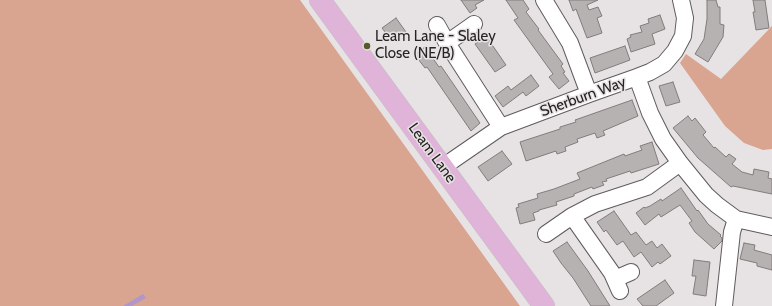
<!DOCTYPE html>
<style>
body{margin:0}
canvas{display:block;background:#e7e2e3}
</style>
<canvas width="772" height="306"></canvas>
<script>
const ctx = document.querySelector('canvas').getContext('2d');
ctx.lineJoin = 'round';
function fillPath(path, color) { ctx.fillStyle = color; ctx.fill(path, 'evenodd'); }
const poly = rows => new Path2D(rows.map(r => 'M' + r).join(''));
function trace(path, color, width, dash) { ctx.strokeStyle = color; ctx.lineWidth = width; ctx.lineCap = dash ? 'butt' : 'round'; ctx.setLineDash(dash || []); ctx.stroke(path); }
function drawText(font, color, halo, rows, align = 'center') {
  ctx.font = font + ' Cabin,sans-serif'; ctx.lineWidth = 3; ctx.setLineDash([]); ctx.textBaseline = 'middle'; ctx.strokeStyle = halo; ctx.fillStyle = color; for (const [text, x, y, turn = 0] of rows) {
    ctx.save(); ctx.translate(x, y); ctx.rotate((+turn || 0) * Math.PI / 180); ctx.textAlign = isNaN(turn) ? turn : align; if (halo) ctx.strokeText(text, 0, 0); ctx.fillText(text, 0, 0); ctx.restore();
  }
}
fillPath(poly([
 [0,0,300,0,520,306,0,306],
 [772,26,772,149,763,150,744,143,725,126,680,63,686,54,721,79]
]), '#d9a590');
fillPath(poly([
 [143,294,146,298,132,306,123,306]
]), '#b196c8');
const building = poly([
 [461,0,484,0,475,5,477,8,470,13,461,0],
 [506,0,523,0,529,9,526,12,539,29,538,30,563,64,561,66,565,72,563,73,569,81,559,89,549,77,553,74,514,20,518,18,506,0],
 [569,0,598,0,587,5,589,10,598,7,602,16,597,18,602,33,587,38,576,9,573,11,569,0],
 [707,0,716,0,718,7,720,7,720,24,724,25,723,37,708,62,695,54,704,39,707,19,707,0],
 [753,0,765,0,769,28,756,30,753,12,755,12,753,0],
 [660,15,665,29,652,34,655,44,631,52,627,39,631,37,630,35,642,32,640,26,649,23,648,19,660,15],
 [396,18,406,32,392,41,382,28,396,18],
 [486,36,506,65,495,72,475,44,486,36],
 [625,46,630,60,595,73,590,58,625,46],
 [425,47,439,67,441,66,480,123,471,131,427,67,425,68,415,55,425,47],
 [531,75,539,86,526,96,523,92,503,107,495,96,508,86,511,90,531,75],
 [673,82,680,102,666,106,659,86,673,82],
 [632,100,638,116,603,131,605,135,597,138,595,133,577,139,578,142,565,147,566,151,557,154,556,151,526,161,520,142,560,129,560,127,576,122,575,120,632,100],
 [688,116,692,121,695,118,706,132,703,135,714,148,715,147,726,157,729,154,736,159,732,164,742,172,753,175,754,169,769,172,768,178,772,179,772,194,733,186,731,187,698,158,673,128,688,116],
 [652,142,659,164,631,173,630,171,606,179,607,181,602,182,604,185,593,189,592,187,574,194,574,196,556,202,557,205,539,210,539,211,533,213,535,220,520,224,516,208,519,207,518,204,538,198,537,194,554,189,580,179,577,173,624,154,625,156,642,150,640,146,652,142],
 [502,151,512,164,488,181,478,167,502,151],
 [681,188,697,211,698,210,708,224,721,235,720,236,722,238,722,241,714,249,695,232,689,223,692,221,680,205,661,217,659,214,645,225,636,213,644,207,645,208,650,206,661,199,662,201,681,188],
 [614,211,631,235,636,232,646,245,652,241,657,248,662,244,671,256,660,264,658,262,652,267,641,252,634,257,623,241,617,245,606,230,604,232,597,222,614,211],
 [567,242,588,271,610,306,591,306,573,278,561,263,553,251,567,242],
 [744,243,755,245,754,250,772,255,772,270,757,266,757,263,740,259,744,243],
 [694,260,710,262,706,296,693,294,696,276,692,276,694,260],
 [665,280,674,293,656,306,643,306,637,299,665,280]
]);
fillPath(building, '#b7b2b2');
trace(building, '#827d7c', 1);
const minor = poly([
 [544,0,570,43,589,94],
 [437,25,447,43,501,127],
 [447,43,474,24],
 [637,77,650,113,663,139,680,163,706,195,717,205,736,219,772,227],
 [443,168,453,160,501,127,589,94,637,77,650,72,664,64,675,51,683,36,685,18,681,0],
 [572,216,612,273,620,291],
 [546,234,572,216,595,204,647,187,680,163],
 [615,279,631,272],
 [724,306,732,232,736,219]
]);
const major = poly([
 [320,0,544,306]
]);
trace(minor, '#605c5d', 18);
trace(major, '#c2c1c1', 22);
trace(minor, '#fff', 16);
trace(major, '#e0b3d9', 21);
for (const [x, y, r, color] of [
 [367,46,4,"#555b29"]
]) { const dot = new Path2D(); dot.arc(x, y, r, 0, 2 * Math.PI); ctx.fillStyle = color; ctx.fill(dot); trace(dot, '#e7e2e3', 1.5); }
drawText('15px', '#252323', '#e7e2e3', [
 ["Leam Lane - Slaley",375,37],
 ["Close (NE/B)",375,54]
], 'left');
drawText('15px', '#252323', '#e7e2e3', [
 ["Sherburn Way",583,97,-20],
 ["Leam Lane",432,153,54]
]);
</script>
